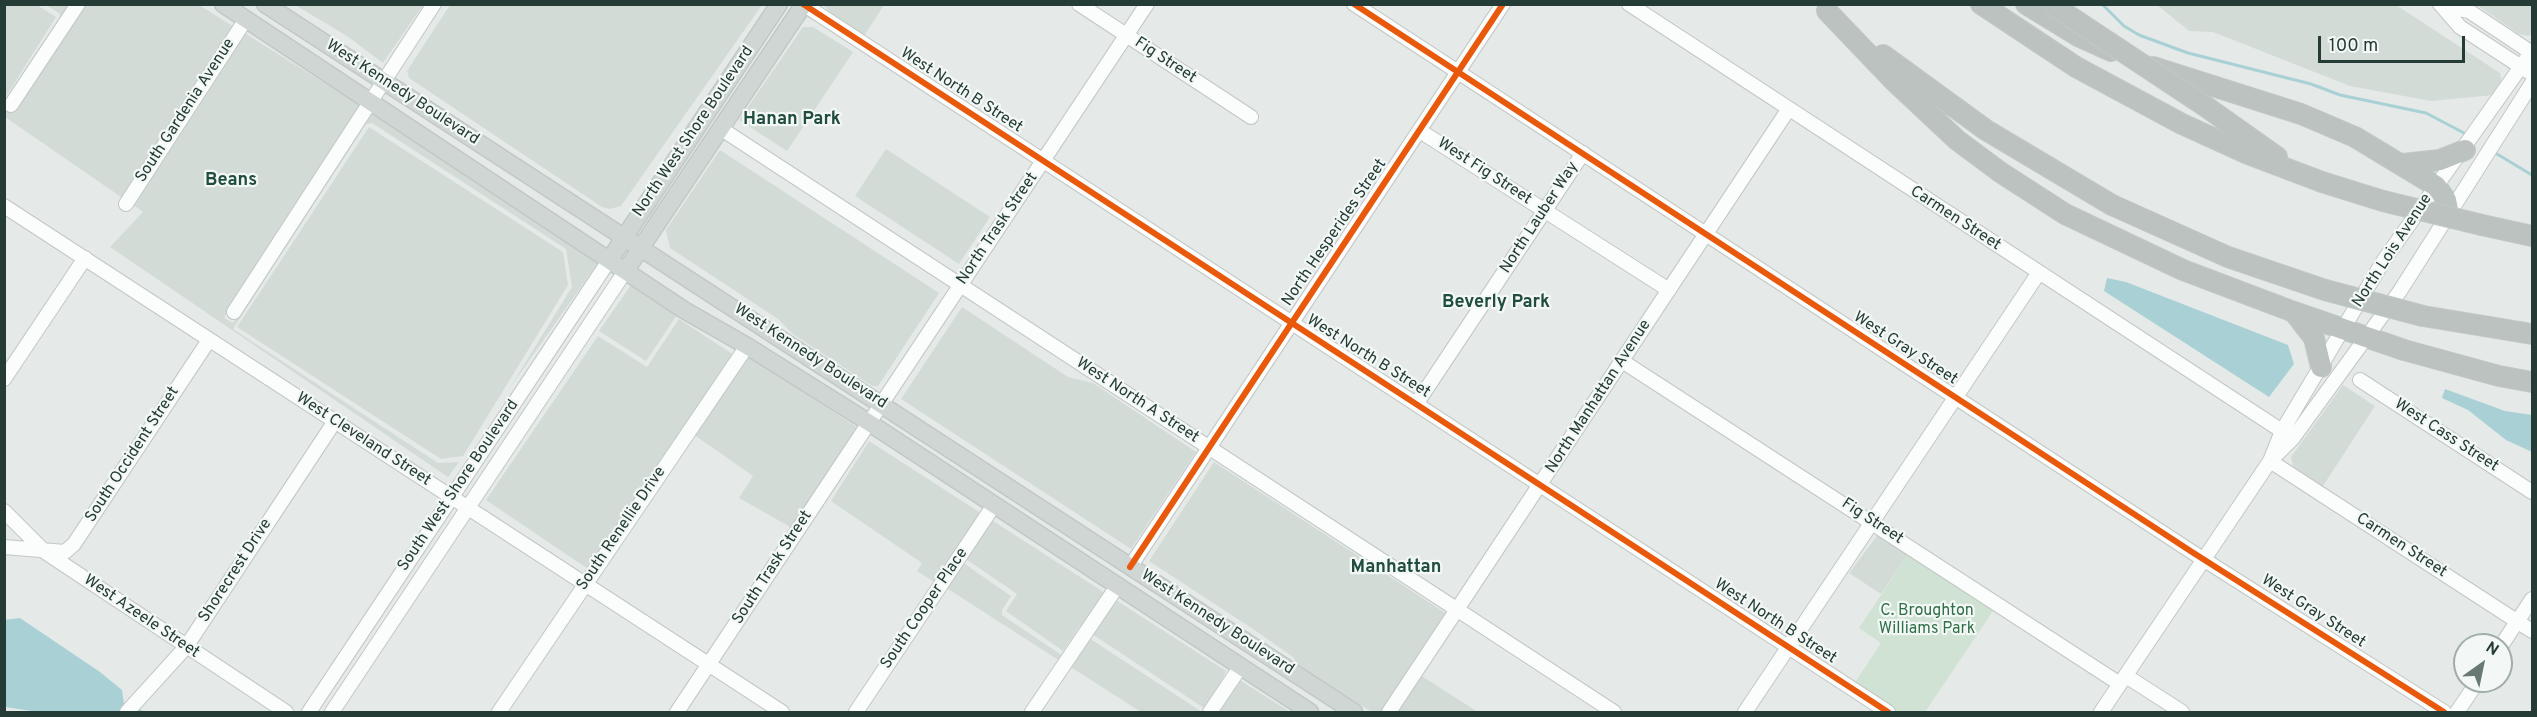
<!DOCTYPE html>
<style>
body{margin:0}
#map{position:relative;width:2537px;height:717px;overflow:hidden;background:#e5eae8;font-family:Overpass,sans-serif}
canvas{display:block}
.frame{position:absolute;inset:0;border:6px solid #243c35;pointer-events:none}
.north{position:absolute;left:2453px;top:633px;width:60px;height:60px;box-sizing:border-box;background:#f3f8f6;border:2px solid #a0ada9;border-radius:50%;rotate:33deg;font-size:16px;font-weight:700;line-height:24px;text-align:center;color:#243c35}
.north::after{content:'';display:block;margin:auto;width:21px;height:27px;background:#687974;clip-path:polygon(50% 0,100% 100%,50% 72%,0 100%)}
.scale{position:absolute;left:2318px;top:36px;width:147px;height:27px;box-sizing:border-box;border:3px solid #243c35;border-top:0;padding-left:8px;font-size:18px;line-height:21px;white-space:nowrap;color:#243c35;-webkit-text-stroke:4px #f3f8f6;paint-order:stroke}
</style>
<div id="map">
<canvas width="2537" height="717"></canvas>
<div class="frame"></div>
<div class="north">N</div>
<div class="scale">100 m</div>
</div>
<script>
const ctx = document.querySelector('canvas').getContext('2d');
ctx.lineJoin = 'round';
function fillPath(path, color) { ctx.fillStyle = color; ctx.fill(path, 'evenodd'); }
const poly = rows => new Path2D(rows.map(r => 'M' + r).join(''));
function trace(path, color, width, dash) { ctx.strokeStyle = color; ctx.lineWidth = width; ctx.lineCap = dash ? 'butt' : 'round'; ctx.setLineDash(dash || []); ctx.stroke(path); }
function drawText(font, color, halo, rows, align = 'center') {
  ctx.font = font + ' Overpass,sans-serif'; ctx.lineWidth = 4.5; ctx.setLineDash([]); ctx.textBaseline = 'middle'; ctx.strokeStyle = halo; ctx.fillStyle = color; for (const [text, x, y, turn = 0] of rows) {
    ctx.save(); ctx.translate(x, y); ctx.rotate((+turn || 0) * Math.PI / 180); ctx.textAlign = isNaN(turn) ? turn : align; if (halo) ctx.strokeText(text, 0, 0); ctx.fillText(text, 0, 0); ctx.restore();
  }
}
fillPath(poly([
 [5,4,37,5,56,17,5,98],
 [46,5,199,5,234,27,124,199,5,117,4,105,61,18,59,13],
 [295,5,423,5,383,63,347,36],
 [762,5,621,206,610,209,602,207,409,78,407,71,450,5],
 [823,5,884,5,864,36,835,17],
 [2157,5,2396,5,2500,73,2502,82,2494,95,2431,101,2350,86,2213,32,2189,31],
 [2477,5,2532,5,2532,33,2529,36,2519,34],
 [803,27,813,27,853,52,787,151,739,120],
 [243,32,361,106,224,318,233,323,369,111,600,260,509,389,572,287,566,249,372,123,366,124,233,329,438,463,459,462,448,477,110,247,143,212,132,204],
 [369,127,563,252,568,285,463,456,441,459,237,327],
 [886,149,990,217,959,264,855,196],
 [720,150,939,293,878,386,872,386,793,334,778,319,670,248,666,230],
 [633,282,677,315,646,361,599,331],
 [962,307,1068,377,1093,383,1196,452,1131,549,901,399],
 [679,319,737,357,588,569,486,500,598,336,647,367],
 [748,355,858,428,792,528,739,498,753,476,693,434],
 [2343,385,2375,406,2321,489,2293,466,2291,457],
 [869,441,1226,671,1207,710,1080,626,1063,651,1006,611,1017,594,957,553,936,583,917,571,922,563,831,501],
 [1214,462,1447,614,1400,689,1381,711,1370,711,1297,664,1293,657,1256,631,1149,561],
 [1880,532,1910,552,1881,594,1849,573],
 [962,562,1011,596,1002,610,1002,615,1063,656,1060,661,945,587],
 [1089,638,1202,712,1141,712,1069,666],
 [1420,675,1478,712,1396,712],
 [1238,679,1290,712,1216,712]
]), '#d3dbd7');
fillPath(poly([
 [1910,552,1995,608,1925,712,1898,712,1854,684,1881,643,1859,628]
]), '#cfe2d4');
fillPath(poly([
 [2107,278,2126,282,2288,345,2294,364,2269,397,2104,291],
 [2445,389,2505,411,2532,415,2532,452,2506,440,2468,410,2442,398],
 [20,618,100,672,122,690,124,703,146,712,38,712,5,707,4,620]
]), '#a9d1d5');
trace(poly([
 [2102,4,2124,26,2139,35,2188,53,2311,84,2340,95,2426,113,2464,133],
 [2497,154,2532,175]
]), '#a9d1d5', 3);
const minor = poly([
 [803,4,1888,712],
 [1079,4,1251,117],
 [1354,4,2192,552,2444,712],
 [1629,4,2282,431],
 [2440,4,2460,27,2532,74],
 [2442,6,2469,11,2532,53],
 [11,105,78,4],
 [720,128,1614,712],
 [1420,131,1669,290],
 [126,204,246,19],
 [4,206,782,712],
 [234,312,434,4],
 [1622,361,2120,684],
 [4,379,85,258],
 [2360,380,2532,492],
 [1417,403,1583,153],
 [2274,457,2293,438,2400,291,2532,83],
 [2270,461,2532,631],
 [4,511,45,552,286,712],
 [4,547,65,552,74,544,209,340],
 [1130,567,1503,4],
 [2501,646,2532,599],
 [2126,676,2182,712],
 [127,712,186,647,335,421],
 [309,712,610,259],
 [332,712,626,270],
 [499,712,747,346],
 [677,712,1147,4],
 [856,712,994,505],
 [1032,712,1118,585],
 [1210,712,1241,666],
 [1389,712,1788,110],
 [1745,712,2038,274],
 [2101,712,2270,461,2282,431,2384,260,2532,51],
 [2457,712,2478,681]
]);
const major = poly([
 [223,4,684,310,747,346,868,422,1310,712],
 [265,4,1354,712],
 [610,259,779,4],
 [626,270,804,4]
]);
const highway = poly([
 [1981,4,2076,67,2182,124,2248,154,2322,182,2383,201],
 [2026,4,2080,37,2111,51],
 [1827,11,1893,80,1957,140,2000,172,2065,214,2183,270,2294,312,2404,350,2499,376,2532,382],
 [1883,55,1986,130,2112,205,2228,257,2325,290],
 [2153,67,2301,114,2355,137,2436,186,2446,200,2449,215],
 [2205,106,2277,157],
 [2403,164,2440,160,2465,150],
 [2482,225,2532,236],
 [2294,312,2314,338,2321,367],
 [2423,316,2532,334]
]);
trace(minor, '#c2c7c5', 16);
trace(major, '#c1c9c7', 19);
trace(highway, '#c1c9c7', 22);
trace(minor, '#fbfcfc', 14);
trace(major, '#cfd6d3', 16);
trace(highway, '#bbc2c0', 20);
const highwayBridge = poly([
 [2051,4,2205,106],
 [2383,201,2482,225],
 [2325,290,2423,316]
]);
trace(highwayBridge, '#c1c9c7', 22, []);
trace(highwayBridge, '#bbc2c0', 20);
trace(poly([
 [803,4,1888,712],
 [1354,4,2192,552,2444,712],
 [1130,567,1503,4]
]), '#e8590c', 6);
drawText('16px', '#243c35', '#f3f8f6', [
 ["Fig Street",1165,61,33],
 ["West North B Street",961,91,33],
 ["West Kennedy Boulevard",402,93,33],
 ["South Gardenia Avenue",186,111,-57],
 ["North West Shore Boulevard",694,132,-56],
 ["West Fig Street",1484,172,33],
 ["North Lauber Way",1540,218,-57],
 ["Carmen Street",1955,219,33],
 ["North Trask Street",998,229,-56],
 ["North Hesperides Street",1335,233,-56],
 ["North Lois Avenue",2393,251,-57],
 ["West Gray Street",1905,349,33],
 ["West Kennedy Boulevard",810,357,33],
 ["West North B Street",1368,357,32],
 ["North Manhattan Avenue",1599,397,-57],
 ["West North A Street",1137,401,33],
 ["West Cass Street",2446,436,33],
 ["West Cleveland Street",363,440,33],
 ["South Occident Street",133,455,-57],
 ["South West Shore Boulevard",459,486,-56],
 ["Fig Street",1872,522,33],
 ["South Renellie Drive",622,529,-56],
 ["Carmen Street",2401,546,33],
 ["South Trask Street",773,568,-57],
 ["Shorecrest Drive",236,571,-57],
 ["South Cooper Place",925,609,-56],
 ["West Gray Street",2313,612,33],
 ["West Azeele Street",141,617,34],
 ["West North B Street",1775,622,33],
 ["West Kennedy Boulevard",1217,623,33]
]);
drawText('16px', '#317047', '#f3f8f6', [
 ["C. Broughton",1927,612],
 ["Williams Park",1927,630]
]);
drawText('bold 18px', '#214d40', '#f3f8f6', [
 ["Hanan Park",792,120],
 ["Beans",231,181],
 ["Beverly Park",1496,303],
 ["Manhattan",1396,568]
]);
</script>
